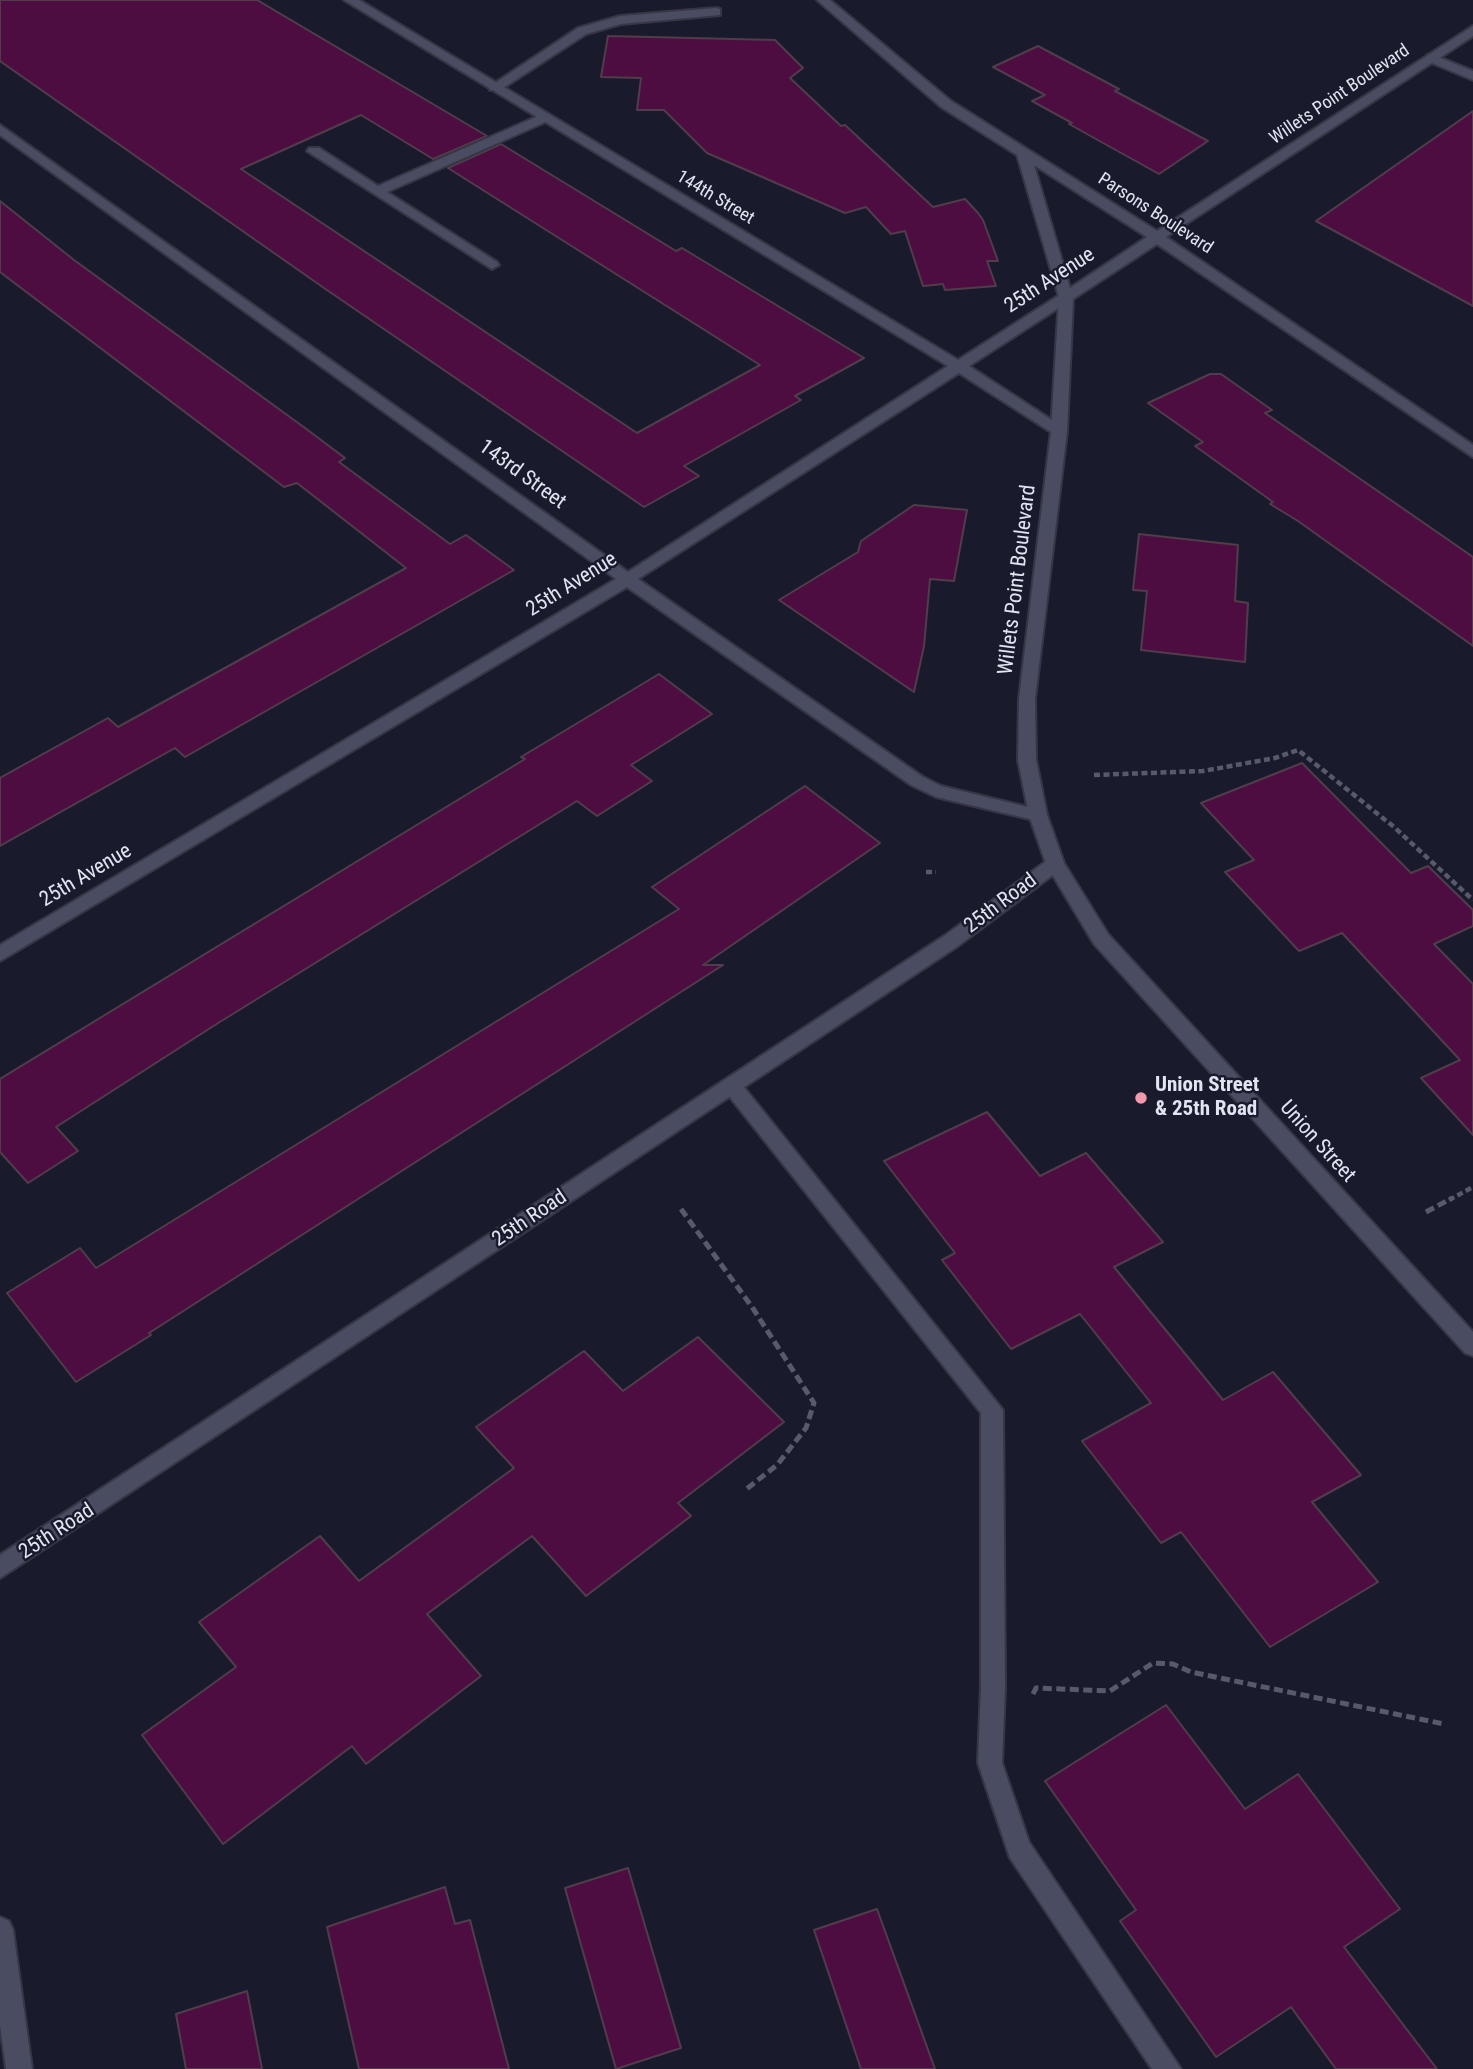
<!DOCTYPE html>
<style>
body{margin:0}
canvas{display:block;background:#191b2d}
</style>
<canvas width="1473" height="2069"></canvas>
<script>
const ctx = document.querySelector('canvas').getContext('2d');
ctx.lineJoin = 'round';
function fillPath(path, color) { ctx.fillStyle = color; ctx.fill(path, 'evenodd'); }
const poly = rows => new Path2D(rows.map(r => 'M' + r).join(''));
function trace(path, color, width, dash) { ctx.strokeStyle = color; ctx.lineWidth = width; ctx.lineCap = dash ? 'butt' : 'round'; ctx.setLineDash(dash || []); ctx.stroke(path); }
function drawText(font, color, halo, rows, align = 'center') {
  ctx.font = font + ' "Roboto Condensed",sans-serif'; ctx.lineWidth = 5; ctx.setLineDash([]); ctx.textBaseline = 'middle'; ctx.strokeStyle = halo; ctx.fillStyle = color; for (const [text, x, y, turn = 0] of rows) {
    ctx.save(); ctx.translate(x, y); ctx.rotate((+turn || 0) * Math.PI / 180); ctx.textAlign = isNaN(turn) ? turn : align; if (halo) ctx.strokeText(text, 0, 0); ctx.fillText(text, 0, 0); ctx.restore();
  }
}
const building = poly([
 [0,0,257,0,487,136,433,159,361,115,241,169,637,433,760,365,448,168,501,144,676,251,682,248,864,358,795,396,801,400,684,466,699,476,644,507,324,288,0,61,0,0],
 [608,36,775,40,803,68,790,78,841,126,845,125,933,207,965,199,978,213,983,220,998,261,987,261,996,286,945,290,943,284,923,286,905,231,891,234,866,207,845,213,707,153,664,110,637,110,641,78,601,77,608,36],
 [1038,46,1119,89,1115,91,1208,141,1159,174,1069,124,1072,123,1032,101,1045,95,993,67,1038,46],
 [1473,111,1473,306,1316,221,1473,111],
 [0,201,74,260,305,428,345,458,339,462,450,544,466,535,514,570,185,757,175,748,0,846,0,778,108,718,118,727,406,568,297,483,284,487,0,272,0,201],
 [1210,374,1221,374,1272,410,1265,413,1473,557,1473,646,1298,521,1270,504,1273,502,1195,446,1203,442,1148,403,1210,374],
 [914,505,967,510,954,581,930,579,924,646,914,692,779,600,858,552,861,541,914,505],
 [1139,534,1238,545,1235,601,1248,603,1245,662,1141,650,1147,591,1133,590,1139,534],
 [659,674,712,714,631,765,652,781,597,816,577,801,215,1025,56,1127,78,1151,28,1183,0,1152,0,1079,525,759,521,757,659,674],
 [1302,763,1411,873,1428,866,1473,910,1473,926,1434,944,1473,984,1473,1135,1421,1078,1460,1060,1342,933,1299,951,1225,872,1254,860,1201,803,1302,763],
 [805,786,880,843,703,965,723,965,149,1333,151,1335,76,1382,7,1293,80,1248,96,1268,679,909,652,887,805,786],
 [987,1112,1040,1176,1086,1153,1163,1242,1114,1267,1223,1400,1273,1372,1361,1475,1312,1502,1378,1582,1270,1647,1181,1532,1161,1543,1082,1441,1151,1403,1080,1314,1011,1349,942,1260,955,1253,884,1161,987,1112],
 [698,1337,784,1422,678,1503,691,1516,586,1596,532,1536,427,1614,481,1676,366,1764,352,1746,223,1844,142,1735,236,1667,199,1622,320,1536,359,1581,514,1468,476,1427,584,1351,623,1391,698,1337],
 [1166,1705,1245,1809,1298,1774,1400,1909,1344,1947,1437,2069,1336,2069,1291,2007,1216,2057,1120,1921,1136,1910,1045,1781,1166,1705],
 [628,1868,681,2048,616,2069,565,1888,628,1868],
 [445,1887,455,1924,470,1920,509,2069,359,2069,327,1927,445,1887],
 [877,1909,935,2069,861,2069,814,1930,877,1909],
 [247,1991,262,2069,186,2069,176,2014,247,1991]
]);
fillPath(building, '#4e0d41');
trace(building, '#503c4a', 2);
const service = poly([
 [716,8,720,9,720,15,621,24,586,34,500,90,490,90,489,87,578,28,620,16,716,8],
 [1431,54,1473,71,1473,80,1427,61,1427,55,1431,54],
 [545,113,552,117,550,120,387,192,497,262,499,265,492,269,307,151,309,148,319,148,378,186,545,113],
 [732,1078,739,1081,1003,1410,1005,1686,1002,1763,1029,1842,1181,2069,1152,2069,1010,1858,978,1763,981,1686,981,1413,725,1091,722,1086,725,1081,732,1078]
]);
const minor = poly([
 [344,0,359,0,958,360,1061,294,1071,294,1071,300,969,366,1064,428,1067,431,1064,434,1054,434,959,373,638,579,923,777,941,786,1044,811,1047,815,1044,819,1038,821,936,797,911,785,627,587,0,961,0,945,616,579,0,135,0,125,628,572,948,366,344,0],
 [1055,857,1061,859,1064,864,1061,869,958,946,0,1578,0,1555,944,936,1049,859,1055,857]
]);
const tertiary = poly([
 [817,0,830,0,951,101,1157,231,1473,26,1473,36,1166,237,1473,445,1473,457,1157,244,1073,299,1067,431,1035,699,1036,760,1047,815,1064,863,1108,934,1473,1332,1473,1356,1465,1353,1094,944,1046,864,1029,815,1018,760,1019,699,1051,431,1059,297,1017,155,941,107,817,0],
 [1034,165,1147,237,1070,288,1034,165]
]);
const secondary = poly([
 [0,1917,9,1921,13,1930,32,2069,6,2069,0,2025,0,1917]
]);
trace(service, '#363645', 4);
trace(minor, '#363645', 4);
trace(tertiary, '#363645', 4);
trace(secondary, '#363645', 4);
trace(poly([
 [1094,775,1203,771,1275,758,1298,750,1394,827,1473,900],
 [926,872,936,872],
 [1449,1200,1473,1187]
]), '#585a6b', 4.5, [6, 3.5]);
trace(poly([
 [681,1209,752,1307,814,1403,806,1428,777,1465,744,1491],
 [1426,1212,1452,1198],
 [1033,1694,1036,1688,1110,1691,1153,1663,1173,1664,1191,1672,1444,1724]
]), '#585a6b', 5, [9, 4.5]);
fillPath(service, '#4a4c62');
fillPath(minor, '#4a4c62');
fillPath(tertiary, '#4a4c62');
fillPath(secondary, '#4a4c62');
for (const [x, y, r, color] of [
 [1141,1098,7,"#f29aad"]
]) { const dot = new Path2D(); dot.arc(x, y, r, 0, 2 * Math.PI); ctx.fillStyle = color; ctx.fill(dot); trace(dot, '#191b2d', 2.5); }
drawText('18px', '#e2e4f1', '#191b2d', [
 ["Willets Point Boulevard",1340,95,-34],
 ["144th Street",715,198,31],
 ["Parsons Boulevard",1155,214,33]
]);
drawText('21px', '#e2e4f1', '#191b2d', [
 ["25th Avenue",1050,281,-33],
 ["143rd Street",522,475,36],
 ["Willets Point Boulevard",1018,580,-83],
 ["25th Avenue",572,585,-32],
 ["25th Avenue",86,876,-31],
 ["25th Road",1001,904,-37],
 ["Union Street",1317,1142,48],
 ["25th Road",530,1219,-34],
 ["25th Road",57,1532,-33]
]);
drawText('bold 21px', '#e2e4f1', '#191b2d', [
 ["Union Street",1155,1086],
 ["& 25th Road",1155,1110]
], 'left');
</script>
